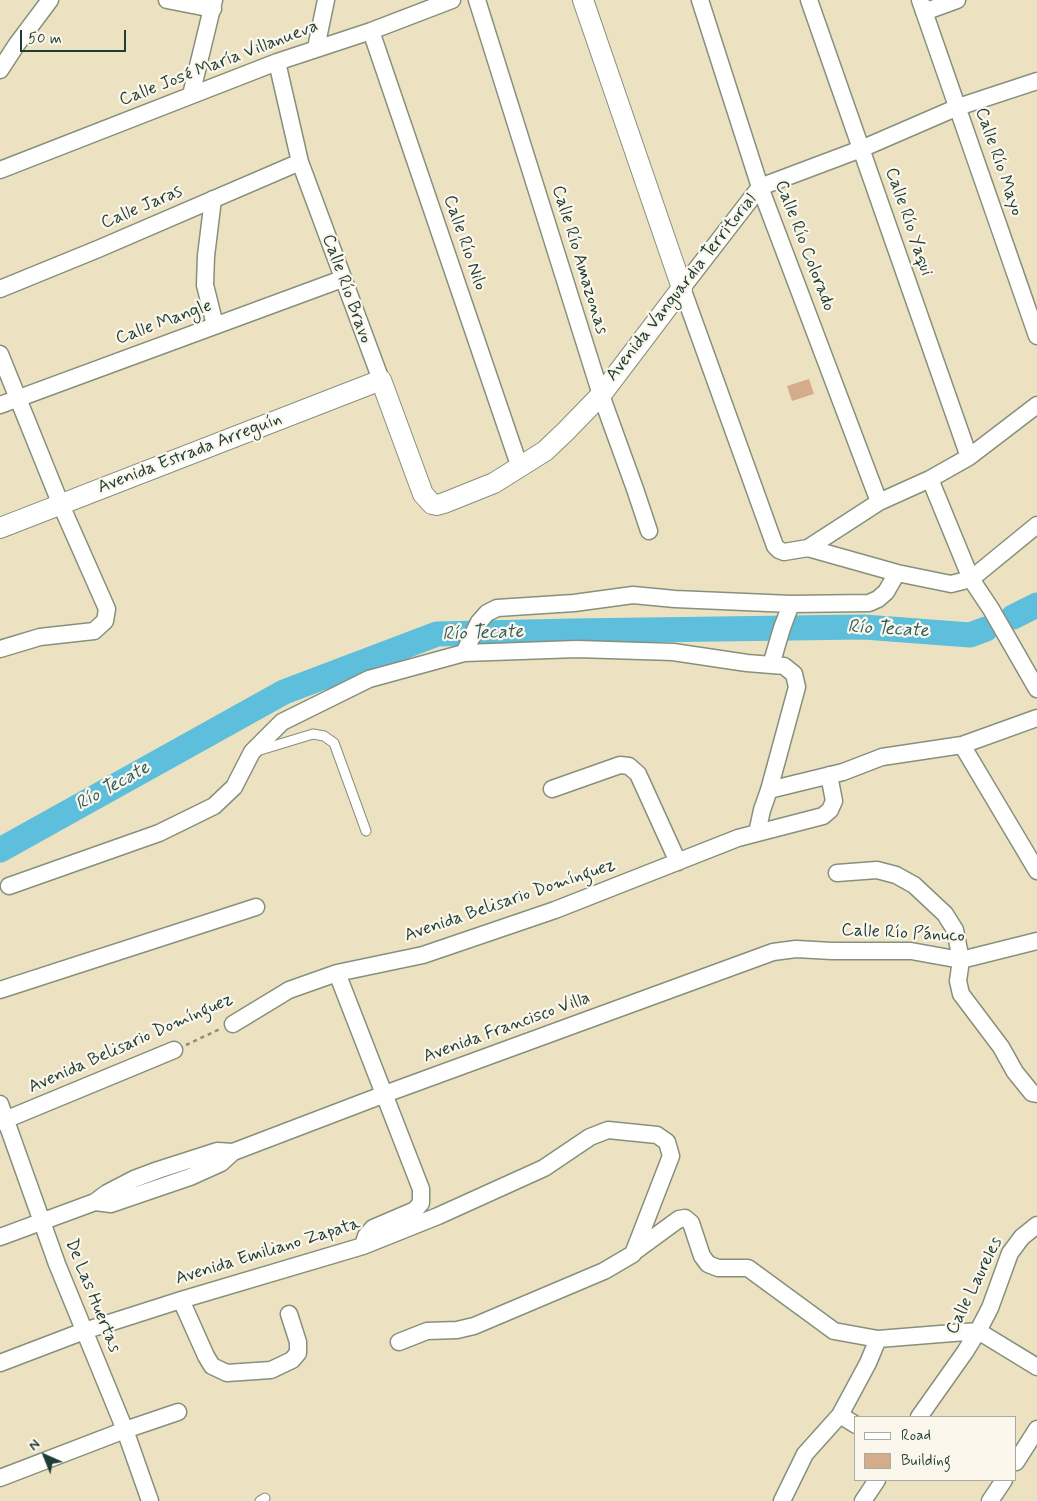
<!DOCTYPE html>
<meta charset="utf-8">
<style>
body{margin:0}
#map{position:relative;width:1037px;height:1501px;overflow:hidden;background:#ece2c2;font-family:Mynerve,sans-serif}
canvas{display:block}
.legend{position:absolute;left:854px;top:1416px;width:162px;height:65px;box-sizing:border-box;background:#fbf7ec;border:1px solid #a3ada2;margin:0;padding:6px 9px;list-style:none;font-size:15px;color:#1f3d34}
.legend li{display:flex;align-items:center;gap:10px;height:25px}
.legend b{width:25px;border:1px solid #a3ada2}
.north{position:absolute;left:20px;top:1431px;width:50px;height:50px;-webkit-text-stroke:4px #fbf7ec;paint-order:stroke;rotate:316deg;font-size:14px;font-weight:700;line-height:20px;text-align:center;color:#1f3d34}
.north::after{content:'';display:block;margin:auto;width:18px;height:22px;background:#1f3d34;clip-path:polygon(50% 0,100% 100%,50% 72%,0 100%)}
.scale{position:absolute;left:20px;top:30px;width:106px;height:22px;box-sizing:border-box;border:2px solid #1f3d34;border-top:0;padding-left:6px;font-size:15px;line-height:18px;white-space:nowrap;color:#1f3d34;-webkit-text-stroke:4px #fbf7ec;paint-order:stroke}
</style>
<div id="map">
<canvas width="1037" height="1501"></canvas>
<ul class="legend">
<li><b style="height:6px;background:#fff"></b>Road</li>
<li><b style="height:14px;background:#d5ac89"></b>Building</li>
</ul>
<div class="north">N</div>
<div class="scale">50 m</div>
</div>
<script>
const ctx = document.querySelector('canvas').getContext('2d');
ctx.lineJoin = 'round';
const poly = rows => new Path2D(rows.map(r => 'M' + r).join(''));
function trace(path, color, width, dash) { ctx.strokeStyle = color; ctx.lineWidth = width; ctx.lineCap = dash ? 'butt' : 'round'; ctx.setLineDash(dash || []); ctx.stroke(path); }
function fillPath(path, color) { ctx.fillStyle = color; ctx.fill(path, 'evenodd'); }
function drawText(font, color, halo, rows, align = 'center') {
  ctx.font = font + ' Mynerve,sans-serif'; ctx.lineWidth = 4.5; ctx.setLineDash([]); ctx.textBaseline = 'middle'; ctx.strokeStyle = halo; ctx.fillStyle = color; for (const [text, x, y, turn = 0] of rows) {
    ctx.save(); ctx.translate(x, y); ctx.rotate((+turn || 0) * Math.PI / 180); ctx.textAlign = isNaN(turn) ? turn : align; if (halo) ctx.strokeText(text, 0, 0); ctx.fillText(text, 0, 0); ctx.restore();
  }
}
trace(poly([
 [1013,617,1037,605],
 [0,850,284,692,437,634,571,631,864,627,970,635,986,629]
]), '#5dbfdb', 25);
fillPath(poly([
 [809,379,814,394,792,401,787,386]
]), '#d5ac89');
const service = poly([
 [257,751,313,734,324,736,334,743,366,831],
 [260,1501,265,1498]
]);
const minor = poly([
 [167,0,213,9],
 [477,0,601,395,635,489,649,531],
 [700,0,760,187,879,502],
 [809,0,969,457],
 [920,0,1037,336],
 [924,12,957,0],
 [371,31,520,468],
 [316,48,326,0],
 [277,62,300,162,381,380],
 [0,70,17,44,50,0],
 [1037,81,958,107,861,149,760,187,682,288,775,546,779,550,784,552,808,548,879,502,930,479,969,457,1037,405],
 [191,95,214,0],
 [0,170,277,62,371,31,452,0],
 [213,199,206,256,205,285,215,325],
 [0,289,98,249,300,162],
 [0,354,61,505,107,609,105,621,94,631,40,637,0,649],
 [0,405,342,279],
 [930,479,971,579,991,609,1037,689],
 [808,548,897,573,951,584,971,579,1037,525],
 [464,653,479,622,487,613,497,608,574,603,633,595,675,599,791,604],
 [771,665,782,628,791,604,869,603,878,599,886,592,897,573],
 [962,745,1037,871],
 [552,789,620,765,629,766,638,774,678,862],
 [757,833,762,810,769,790,843,772,882,757,962,745,1037,718],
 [837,873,877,870,896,875,914,885,945,914,955,930,961,960,958,981,961,994,1001,1047,1015,1072,1032,1093,1037,1094],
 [9,886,159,833,214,806,234,787,252,752,282,722,369,679,464,653,577,649,673,652,747,663,784,666,794,674,797,687,769,790],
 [337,973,421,1189,421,1203,415,1210,373,1228,366,1236,363,1246],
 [0,990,256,907],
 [233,1024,289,990,337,973,423,955,555,910,738,838,823,816,830,810,834,801,829,775],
 [0,1104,57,1264,125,1430,150,1501],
 [0,1122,174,1050],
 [95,1202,111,1204,190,1177,221,1163,233,1152],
 [0,1237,95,1202,107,1193,134,1179,158,1170,217,1151,233,1152,385,1094,773,952,796,949,832,951,911,951,961,960,1037,941],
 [634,1252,679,1219,685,1218,691,1223,702,1256,708,1264,718,1268,748,1268,834,1331,878,1339,978,1331,1037,1367],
 [181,1300,206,1356,212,1366,227,1373,271,1370,292,1360,298,1353,298,1342,289,1314],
 [0,1363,84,1331,181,1300,363,1246,438,1216,544,1168,590,1137,608,1130,657,1135,667,1142,671,1156,633,1254,604,1271,474,1326,457,1330,427,1331,399,1342],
 [840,1415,868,1363,878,1339],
 [919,1417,965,1352,978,1331,990,1308,1010,1253,1022,1237,1037,1225],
 [1016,1462,1037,1429],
 [0,1478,125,1430,178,1412],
 [782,1501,805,1454,840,1415,856,1425],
 [863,1501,877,1480],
 [990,1501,1004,1480]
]);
const tertiary = poly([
 [0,528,381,380,423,494,432,504,437,505,444,503,494,483,545,451,565,432,601,395,682,288,583,0]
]);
trace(service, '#86907b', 11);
trace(minor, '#86907b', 19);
trace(tertiary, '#86907b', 22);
trace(poly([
 [186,1045,220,1029]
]), '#86907b', 2.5, [4, 4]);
trace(service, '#fff', 9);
trace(minor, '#fff', 16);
trace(tertiary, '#fff', 20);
drawText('18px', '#1f3d34', '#fbf7ec', [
 ["Calle José María Villanueva",219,64,-21],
 ["Calle Río Mayo",998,162,71],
 ["Calle Jaras",142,208,-23],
 ["Calle Río Yaqui",908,222,71],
 ["Calle Río Nilo",464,243,71],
 ["Calle Río Colorado",804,246,69],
 ["Calle Río Amazonas",579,260,73],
 ["Avenida Vanguardia Territorial",682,288,-52],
 ["Calle Río Bravo",346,289,70],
 ["Calle Mangle",164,323,-20],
 ["Avenida Estrada Arreguín",190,454,-21],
 ["Avenida Belisario Domínguez",510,901,-19],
 ["Calle Río Pánuco",903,934,3],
 ["Avenida Francisco Villa",507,1028,-20],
 ["Avenida Belisario Domínguez",131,1044,-24],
 ["Avenida Emiliano Zapata",268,1252,-17],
 ["Calle Laureles",975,1286,-64],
 ["De Las Huertas",92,1296,68]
]);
drawText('italic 19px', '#2e5e5e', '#fbf7ec', [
 ["Río Tecate",888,630,3],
 ["Río Tecate",483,634,-2],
 ["Río Tecate",113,787,-29]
]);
</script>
